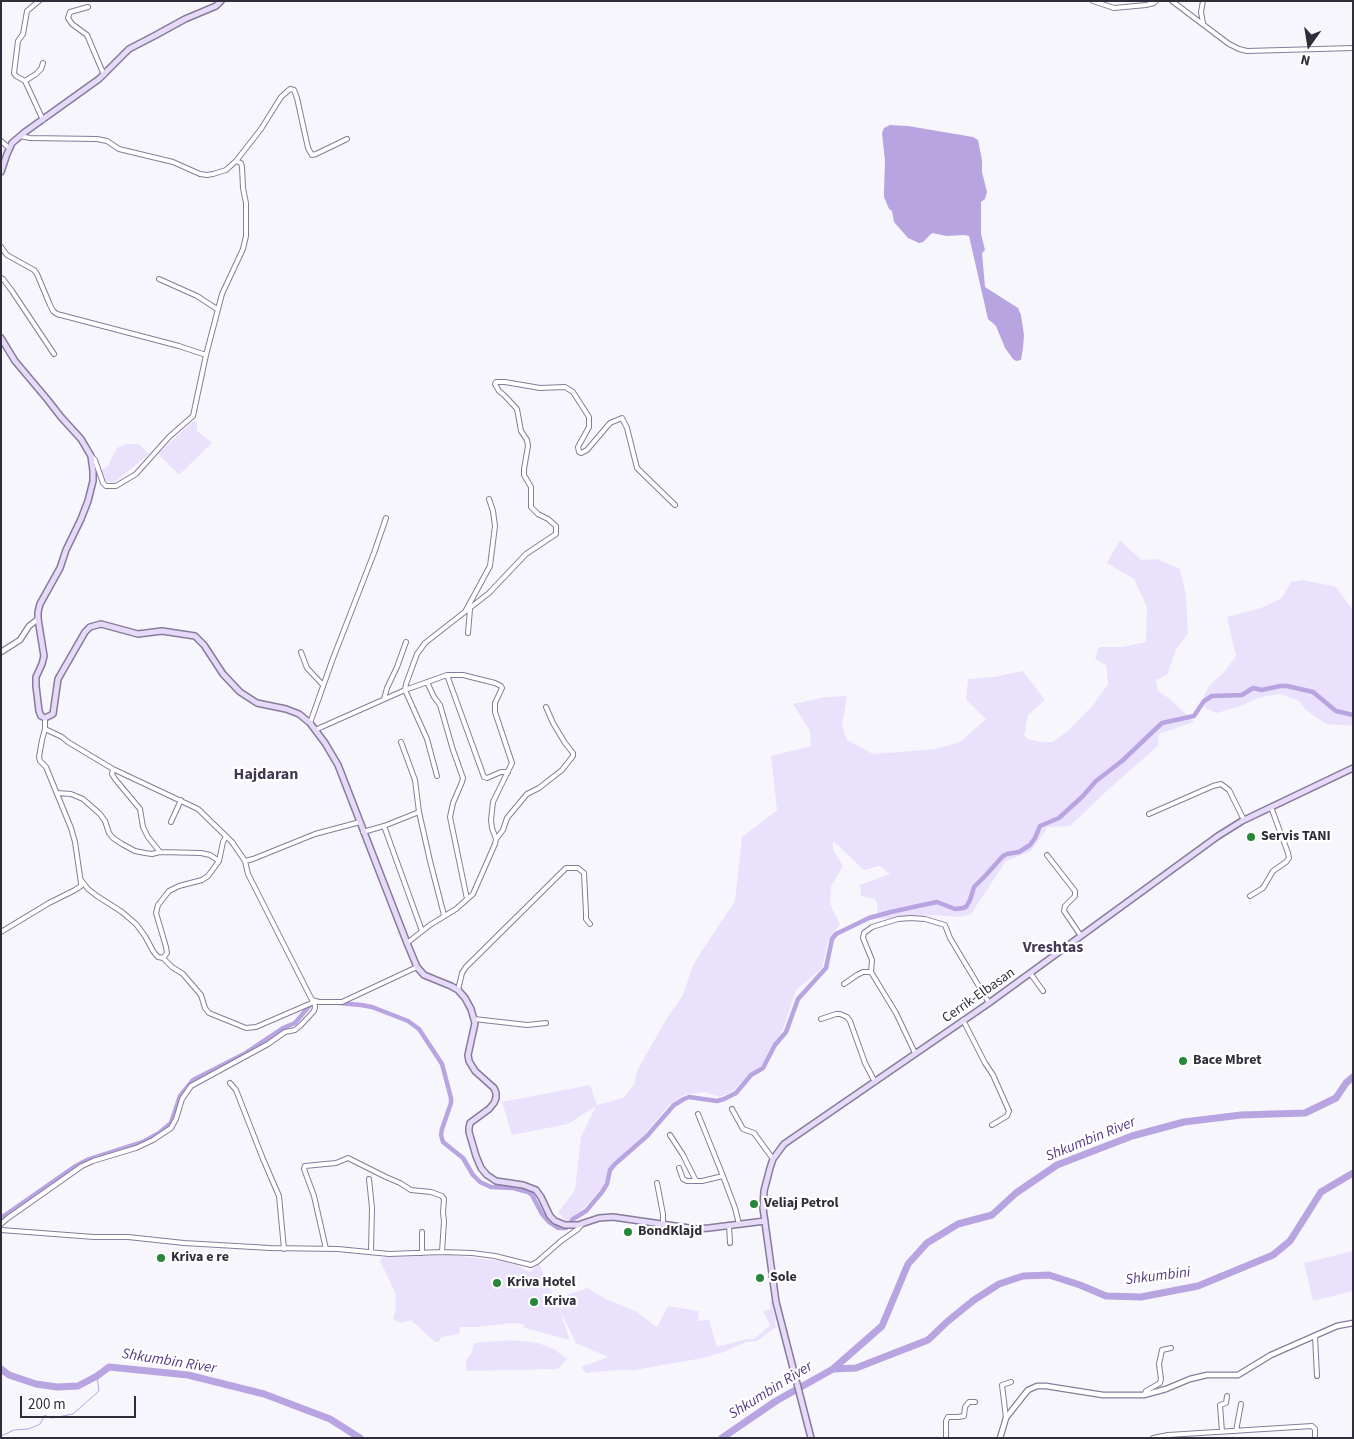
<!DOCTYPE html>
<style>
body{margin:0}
#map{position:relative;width:1354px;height:1439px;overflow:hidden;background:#f8f6fd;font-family:"Source Sans 3",sans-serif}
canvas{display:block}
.frame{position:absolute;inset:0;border:2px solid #302c39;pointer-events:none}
.north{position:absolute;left:1284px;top:20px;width:50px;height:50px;-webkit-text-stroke:4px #fff;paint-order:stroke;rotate:193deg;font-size:14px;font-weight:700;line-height:20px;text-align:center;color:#302c39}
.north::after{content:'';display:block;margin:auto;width:18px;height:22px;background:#302c39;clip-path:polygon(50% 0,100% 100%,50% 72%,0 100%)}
.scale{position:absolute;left:20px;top:1396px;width:116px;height:22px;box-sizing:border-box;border:2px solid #302c39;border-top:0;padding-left:6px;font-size:15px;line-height:18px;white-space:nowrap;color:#302c39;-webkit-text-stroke:4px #fff;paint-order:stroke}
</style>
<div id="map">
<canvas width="1354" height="1439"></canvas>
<div class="frame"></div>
<div class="north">N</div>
<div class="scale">200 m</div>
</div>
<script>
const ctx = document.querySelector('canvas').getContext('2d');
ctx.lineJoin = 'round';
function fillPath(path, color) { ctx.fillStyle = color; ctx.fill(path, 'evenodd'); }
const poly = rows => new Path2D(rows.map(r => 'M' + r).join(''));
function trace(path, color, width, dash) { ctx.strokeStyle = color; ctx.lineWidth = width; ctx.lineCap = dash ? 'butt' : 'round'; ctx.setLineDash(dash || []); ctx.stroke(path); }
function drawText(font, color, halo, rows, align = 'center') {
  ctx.font = font + ' "Source Sans 3",sans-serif'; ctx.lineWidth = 4.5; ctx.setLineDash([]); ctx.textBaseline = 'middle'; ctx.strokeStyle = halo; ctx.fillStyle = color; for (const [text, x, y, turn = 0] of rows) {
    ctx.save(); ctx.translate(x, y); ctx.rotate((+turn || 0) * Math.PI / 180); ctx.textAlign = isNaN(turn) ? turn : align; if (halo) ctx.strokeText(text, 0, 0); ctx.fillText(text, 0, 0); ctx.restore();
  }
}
fillPath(poly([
 [197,421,197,431,212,443,179,475,158,454,192,422],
 [126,444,139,444,149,454,114,483,106,481,101,470,108,466,117,448],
 [1120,540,1141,560,1157,559,1180,569,1186,595,1188,633,1176,650,1167,675,1156,680,1158,691,1170,699,1194,722,1159,734,1158,746,1110,788,1070,826,1048,827,1031,851,1006,861,971,914,959,917,933,915,878,919,877,903,875,899,861,896,860,885,890,874,880,866,864,870,833,841,833,850,843,866,831,886,830,904,840,924,828,941,822,968,796,990,783,1029,762,1065,746,1077,733,1091,720,1097,705,1092,684,1095,670,1104,644,1135,614,1162,602,1188,584,1208,567,1221,558,1213,575,1190,581,1137,596,1106,568,1124,512,1135,502,1102,590,1085,597,1105,623,1098,634,1085,637,1071,667,1018,682,997,694,963,735,901,742,837,777,810,771,756,811,746,810,731,793,704,826,697,847,696,842,726,847,740,873,754,935,749,960,742,986,719,966,699,968,679,994,677,1023,671,1045,700,1028,715,1024,735,1028,739,1041,742,1053,742,1069,730,1094,704,1108,684,1106,665,1095,659,1099,647,1122,647,1146,642,1147,607,1134,579,1107,563],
 [1303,580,1336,587,1353,610,1353,726,1326,724,1306,710,1299,701,1280,694,1261,697,1240,706,1217,713,1205,708,1204,695,1210,685,1225,671,1236,656,1227,617,1261,608,1282,598,1291,582],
 [1353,1251,1353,1291,1313,1301,1304,1263],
 [451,1255,502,1261,516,1265,530,1272,539,1264,555,1299,585,1289,585,1287,606,1299,635,1311,657,1327,668,1306,699,1311,698,1321,709,1320,717,1347,746,1339,754,1339,766,1329,770,1325,763,1311,771,1309,769,1302,773,1301,776,1327,757,1341,746,1342,724,1352,703,1358,635,1370,616,1370,586,1373,581,1367,608,1357,576,1343,559,1308,570,1340,525,1328,523,1324,512,1323,477,1327,460,1327,459,1334,441,1337,439,1342,435,1342,411,1320,402,1323,396,1321,393,1318,396,1310,395,1305,396,1294,380,1261,383,1257],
 [512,1340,538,1343,554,1349,567,1359,558,1369,466,1371,466,1360,472,1352,474,1343]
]), '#eae2fc');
fillPath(poly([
 [890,125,908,126,973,137,978,140,982,160,982,172,987,192,985,199,981,202,981,234,985,250,982,253,985,287,1018,308,1021,315,1024,335,1023,348,1021,360,1016,361,1013,359,1005,348,996,326,988,319,969,236,964,235,947,236,932,233,923,242,919,243,908,238,894,222,892,211,889,209,884,197,884,192,885,161,882,133,884,128]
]), '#b9a4e2');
trace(poly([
 [1,1436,14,1430,28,1429,36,1426,40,1424,45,1415,48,1417,53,1418,73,1414,99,1391,97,1376]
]), '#b9a4e2', 1);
trace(poly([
 [339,1003,361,1005,372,1007,408,1021,419,1029,442,1064,451,1098,451,1103,442,1129,441,1135,443,1142,463,1158,473,1175,480,1182,491,1187,513,1188,528,1192,532,1195,542,1214,549,1222,558,1228,566,1228,573,1219,586,1211,602,1192,607,1184,610,1170,615,1164,647,1136,674,1105,684,1099,689,1097,717,1101,724,1099,736,1093,751,1075,763,1068,775,1045,786,1032,798,999,826,968,832,939,836,934,869,918,891,912,918,906,937,902,955,909,963,908,966,907,970,900,974,887,986,875,1003,856,1007,854,1019,852,1030,845,1035,838,1040,826,1059,818,1083,796,1096,781,1122,761,1162,723,1194,716,1204,701,1212,696,1242,695,1253,688,1262,690,1280,686,1287,686,1313,692,1336,711,1353,715],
 [1,1218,74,1167,87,1160,143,1142,159,1133,171,1123,180,1096,193,1080,244,1054,283,1028,295,1023,311,1004]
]), '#b9a4e2', 4.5);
trace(poly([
 [1,1369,9,1375,36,1384,57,1387,78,1386,97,1376,109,1367,188,1375,264,1394,330,1419,360,1438],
 [834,1369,856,1368,928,1340,948,1321,974,1300,999,1284,1023,1276,1049,1275,1080,1285,1106,1296,1141,1297,1198,1286,1273,1255,1290,1241,1321,1192,1353,1173],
 [722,1438,776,1401,833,1369,882,1326,908,1264,927,1243,958,1224,992,1215,1016,1193,1057,1165,1132,1136,1184,1122,1241,1115,1305,1113,1336,1098,1346,1083,1353,1077]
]), '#b9a4e2', 7);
const minor = poly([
 [39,1,27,11,23,34,18,41,14,73,16,76,25,81,43,120],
 [1093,1,1114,8,1146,5,1154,3,1156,1],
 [1172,1,1229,44,1239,49,1247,51,1283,50,1353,48],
 [1203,1,1201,12,1203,23],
 [88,7,70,12,68,18,72,24,87,35,104,75],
 [25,81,36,74,41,69,43,63],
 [20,136,30,138,97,139,107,141,119,149,173,162,200,174,207,175,213,174,226,170,236,161,241,163,242,167,243,188,246,203,246,236,243,249,222,294,206,355,193,416,169,437,136,474,116,486,106,486,103,483,95,460,91,456],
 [1,141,9,148],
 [236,161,261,129,281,97,290,89,294,90,297,98,308,148,312,155,316,154,347,139],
 [1,247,7,255,34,270,37,274,50,305,53,311,57,314,179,346,206,355],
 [1,278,3,279,12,291,54,354],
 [159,279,197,296,217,309],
 [465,612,490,566,495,526,493,511,489,499],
 [468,633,470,609],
 [301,652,307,668,323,685],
 [447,675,484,777,487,778,501,772,508,772],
 [427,682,434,697,440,705,453,750,463,778,462,782,453,803,450,817,467,899],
 [384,699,387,688,397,667,406,642],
 [310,723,332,661,374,553,386,518],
 [45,729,62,737,68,742,113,769,112,774,115,779,140,809,143,827,148,837,160,852,201,853,210,855,219,861],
 [315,730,405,690,447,675,463,675,495,683,501,686,502,688,495,703,495,712,512,763,493,802,491,820,492,828,496,839,495,844,473,894,456,909,430,925,407,943],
 [401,742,415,780,419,812],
 [113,769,198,809,232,842,245,861,248,874,312,1000,319,1002,342,1002,417,967],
 [437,776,427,739,405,690,406,684,417,654,425,643,489,593,526,554,556,534,556,526,548,519,538,514,531,507,531,487,524,475,524,469,528,446,527,440,521,431,517,409,504,395,499,391,495,384,496,382,505,382,540,388,565,387,573,392,589,417,589,427,578,447,579,452,581,453,587,450,610,423,622,418,627,428,637,468,675,505],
 [57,793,71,794,83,799,100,814,105,821,109,833,113,838,122,844,135,851,145,853,152,854,160,852],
 [1149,814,1213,786,1221,784,1229,790,1244,820],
 [171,822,181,800],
 [384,826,422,931],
 [363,832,384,826,419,812,430,861,444,915],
 [496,839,503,830,507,818,527,794,539,788,562,770,573,756,573,753,565,743,553,723,546,707],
 [1047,855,1075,891,1075,896,1065,906,1064,911,1081,936],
 [245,861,253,859,315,834,360,822],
 [81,880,88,889,97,896,122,912,136,924,145,936,153,951,158,957,163,958,167,953,166,947,156,913,158,905,169,891,179,886,202,880,208,876,219,861,223,842,226,836],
 [1250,896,1263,888,1273,871,1286,862,1289,858,1288,853,1271,807],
 [1,932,49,903,75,890,81,886,81,883,75,842,71,828,46,767,40,761,39,757,42,740,45,729,45,718],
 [163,958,172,967,183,974,201,995,205,1008,209,1013,246,1028,256,1027,314,1002],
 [1030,973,1043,991],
 [844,984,857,975,863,972,871,972],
 [458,990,462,973,466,967,566,868,578,868,584,873,586,913,586,919,590,924],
 [474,1019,527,1025,546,1023],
 [821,1019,836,1014,840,1014,847,1017,850,1021,865,1063,875,1082],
 [963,1020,985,1063,993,1075,1009,1111,1007,1116,992,1125],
 [915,1053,896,1013,871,972,872,960,863,938,864,933,872,927,898,919,911,918,925,919,945,925,950,938,989,1003],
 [230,1083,236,1090,263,1159,279,1196,284,1249],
 [732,1109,743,1129,754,1133,773,1159],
 [698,1114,723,1176,735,1208,739,1224],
 [670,1135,683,1155,696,1181],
 [679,1168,683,1179,687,1181,702,1181,723,1176],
 [369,1179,372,1208,371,1251],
 [657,1183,663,1214,663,1224],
 [1,1224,8,1218,82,1166,93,1161,136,1148,153,1140,171,1128,176,1119,182,1099,191,1086,268,1044,285,1032,295,1030,301,1025,314,1011,315,1007,314,1001],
 [729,1225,730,1243],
 [1,1230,94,1237,128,1237,184,1243,270,1248,338,1249,389,1254,442,1252,472,1253,495,1256,531,1265,537,1262,561,1241,578,1229,582,1224],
 [422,1232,422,1253],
 [326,1249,314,1196,304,1169,305,1166,336,1163,348,1158,386,1177,400,1183,411,1190,431,1192,442,1196,444,1199,443,1213,444,1221,442,1252],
 [1315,1336,1317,1376],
 [1144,1395,1146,1391,1160,1383,1161,1379,1159,1364,1162,1350,1171,1348],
 [1006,1418,1002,1385,1011,1382],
 [1236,1431,1241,1404],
 [1222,1432,1220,1405,1226,1403,1227,1396],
 [946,1438,946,1421,948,1417,958,1417,964,1416,965,1407,969,1402,975,1402],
 [1153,1438,1168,1435,1312,1426,1315,1429,1315,1438]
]);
const tertiary = poly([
 [1,652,20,640,29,626,38,619],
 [1000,1438,1006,1418,1009,1414,1028,1390,1037,1386,1046,1386,1103,1395,1144,1395,1166,1389,1190,1379,1207,1375,1238,1375,1271,1355,1337,1326,1353,1323]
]);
const secondary = poly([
 [1,172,7,154,12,143,25,132,99,79,129,49,156,35,185,19,216,6,221,1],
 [1,338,15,361,47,399,61,417,81,439,91,456,93,471,93,481,88,501,81,519,66,550,60,568,40,604,38,612,38,619,44,656,42,664,36,677,36,686,39,711,41,716,45,718,53,714,58,679,85,632,90,627,101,624,138,634,162,631,195,636,204,645,223,674,240,692,257,703,286,709,299,714,310,723,325,743,338,765,407,943,417,967,424,975,451,986,458,990,465,998,471,1009,475,1023,468,1055,469,1061,475,1071,494,1088,496,1093,496,1098,494,1103,489,1109,470,1123,469,1128,469,1132,476,1156,481,1168,487,1175,496,1181,523,1185,536,1190,541,1197,550,1216,555,1221,565,1225,578,1225,599,1218,613,1217,696,1229,709,1228,765,1221],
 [811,1438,776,1302,763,1208,764,1191,770,1168,773,1159,784,1144,989,1003,1218,836,1242,821,1353,768]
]);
trace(minor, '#867c9a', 6);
trace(tertiary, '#867c9a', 7);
trace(secondary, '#867c9a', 8);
trace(minor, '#fff', 4);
trace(tertiary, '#fff', 4.5);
trace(secondary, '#e6d9f9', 5);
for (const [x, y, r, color] of [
 [1251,837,5,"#268639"],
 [1183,1061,5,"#268639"],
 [754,1204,5,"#268639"],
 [628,1232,5,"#268639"],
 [161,1258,5,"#268639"],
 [760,1278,5,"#268639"],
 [497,1283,5,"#268639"],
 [534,1302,5,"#268639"]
]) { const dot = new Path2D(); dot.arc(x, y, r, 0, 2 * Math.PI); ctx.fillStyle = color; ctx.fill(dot); trace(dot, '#fff', 2); }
drawText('bold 14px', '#302c39', '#fff', [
 ["Servis TANI",1261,837],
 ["Bace Mbret",1193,1061],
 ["Veliaj Petrol",764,1204],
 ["BondKlajd",638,1232],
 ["Kriva e re",171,1258],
 ["Sole",770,1278],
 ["Kriva Hotel",507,1283],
 ["Kriva",544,1302]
], 'left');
drawText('14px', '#302c39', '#fff', [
 ["Cerrik-Elbasan",979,996,-35]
]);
drawText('italic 15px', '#593b85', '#fff', [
 ["Shkumbin River",1091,1140,-22],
 ["Shkumbini",1158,1277,-7],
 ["Shkumbin River",169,1362,9],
 ["Shkumbin River",771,1391,-32]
]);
drawText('bold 16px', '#423853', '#fff', [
 ["Hajdaran",266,775],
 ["Vreshtas",1053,948]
]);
</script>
